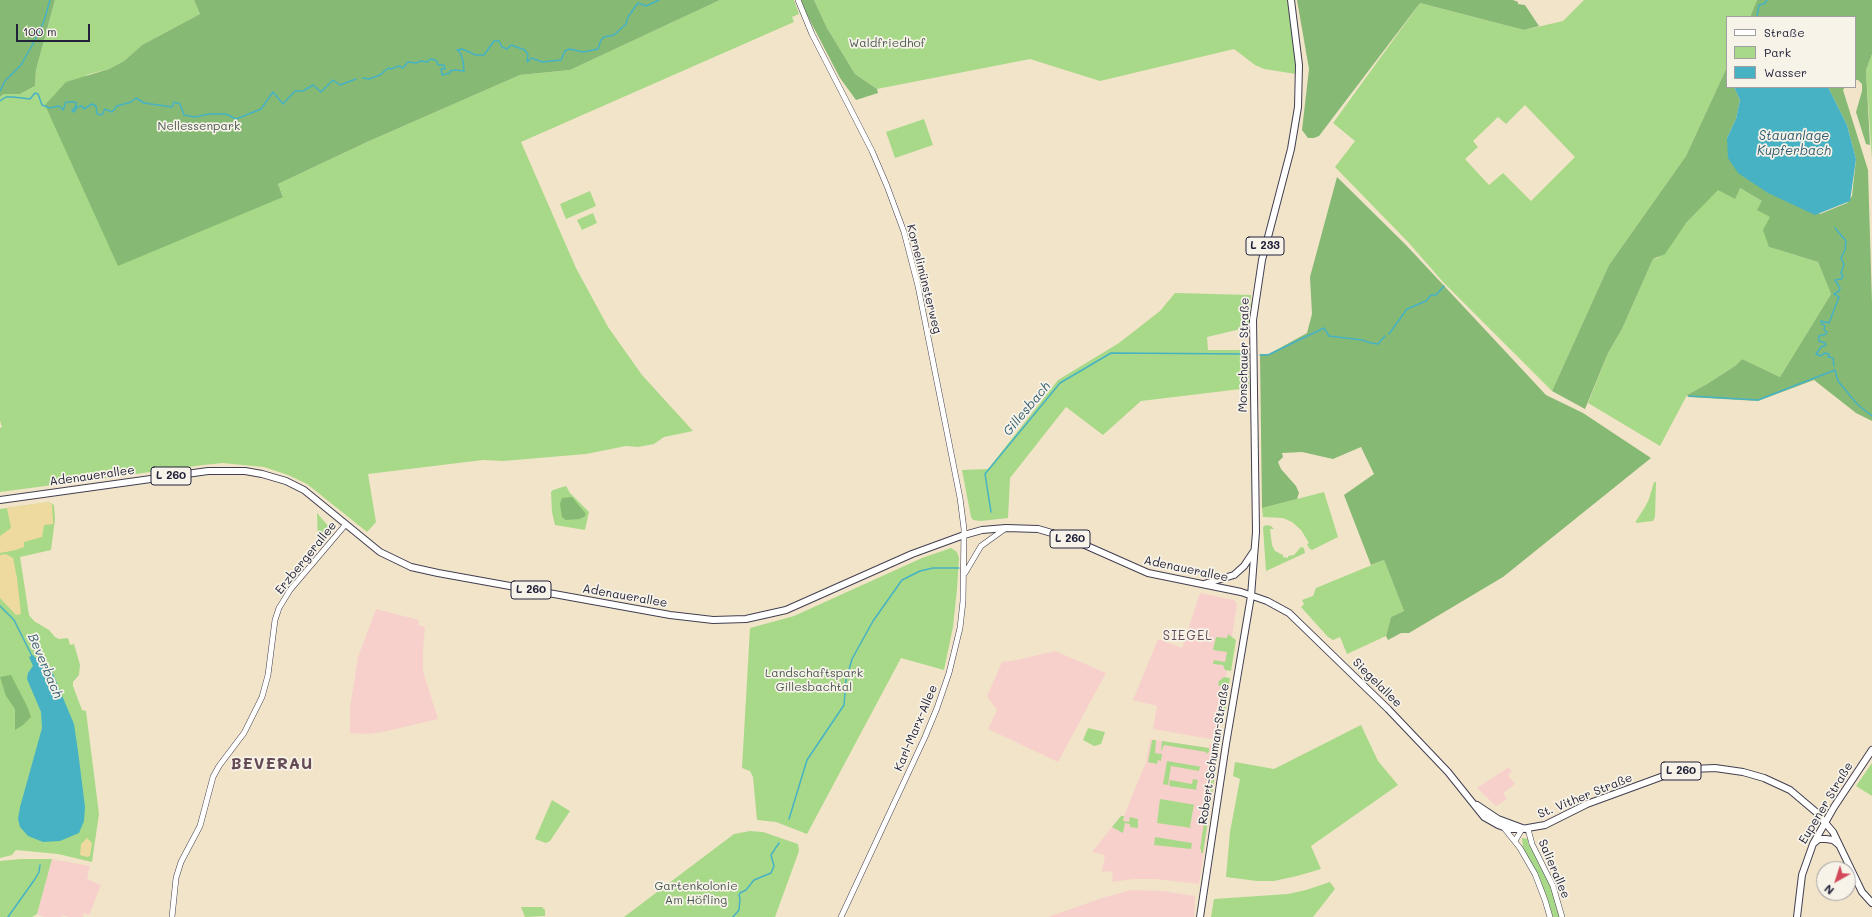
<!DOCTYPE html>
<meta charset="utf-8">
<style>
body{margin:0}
#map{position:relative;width:1872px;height:917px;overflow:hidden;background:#f2e4c9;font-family:Mali,sans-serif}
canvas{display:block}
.legend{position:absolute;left:1726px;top:16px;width:130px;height:72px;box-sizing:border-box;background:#f7f3e8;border:1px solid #a29fa3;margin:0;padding:5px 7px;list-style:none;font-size:12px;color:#22223b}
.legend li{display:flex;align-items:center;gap:8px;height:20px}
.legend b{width:20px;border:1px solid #a29fa3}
.north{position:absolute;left:1816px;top:861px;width:40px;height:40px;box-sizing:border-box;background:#f7f3e8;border:1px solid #a29fa3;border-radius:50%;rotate:219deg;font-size:11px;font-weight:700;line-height:16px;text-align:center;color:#22223b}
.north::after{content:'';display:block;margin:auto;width:14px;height:18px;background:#d1495b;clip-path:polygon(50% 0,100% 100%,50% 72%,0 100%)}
.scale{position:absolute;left:16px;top:24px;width:74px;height:18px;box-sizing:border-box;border:2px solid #22223b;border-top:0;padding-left:5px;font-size:12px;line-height:14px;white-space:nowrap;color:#22223b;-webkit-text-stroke:3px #f7f3e8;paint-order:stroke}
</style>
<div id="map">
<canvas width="1872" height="917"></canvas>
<ul class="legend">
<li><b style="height:5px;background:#fff"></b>Straße</li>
<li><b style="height:11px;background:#a8d988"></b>Park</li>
<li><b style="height:11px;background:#47b2c4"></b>Wasser</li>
</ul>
<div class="north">N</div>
<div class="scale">100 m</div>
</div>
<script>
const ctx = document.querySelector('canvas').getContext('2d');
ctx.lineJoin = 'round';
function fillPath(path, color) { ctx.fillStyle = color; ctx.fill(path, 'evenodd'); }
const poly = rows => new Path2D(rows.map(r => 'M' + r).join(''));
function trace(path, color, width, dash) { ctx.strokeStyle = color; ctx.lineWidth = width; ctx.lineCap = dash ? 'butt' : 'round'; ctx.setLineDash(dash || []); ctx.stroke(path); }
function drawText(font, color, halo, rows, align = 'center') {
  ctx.font = font + ' Mali,sans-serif'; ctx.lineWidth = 3.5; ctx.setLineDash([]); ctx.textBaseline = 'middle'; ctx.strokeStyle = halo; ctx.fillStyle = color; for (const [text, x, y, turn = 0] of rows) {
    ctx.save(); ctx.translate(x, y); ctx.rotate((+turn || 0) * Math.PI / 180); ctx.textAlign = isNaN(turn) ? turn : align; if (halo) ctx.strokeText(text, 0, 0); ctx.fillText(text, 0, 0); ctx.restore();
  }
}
fillPath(poly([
 [1200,593,1234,600,1237,604,1216,740,1153,729,1157,706,1133,700,1158,639,1182,648],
 [376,609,419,620,418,625,425,627,423,650,423,671,438,719,383,732,367,734,350,733,350,708,358,657],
 [1055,651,1106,673,1058,762,988,729,997,710,987,696,1002,662,1017,660],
 [1150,739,1209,748,1210,744,1216,745,1219,748,1199,884,1156,879,1133,879,1112,882,1113,871,1102,872,1105,855,1092,852,1112,827,1121,816,1124,816,1146,762],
 [1509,767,1512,772,1508,775,1515,784,1503,793,1507,799,1496,806,1477,788],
 [52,859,90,866,87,879,101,885,89,915,84,913,83,917,69,917,63,915,61,917,44,917,37,914],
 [1132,890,1163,891,1195,896,1194,917,1048,917,1105,897]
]), '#f7d0cb');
fillPath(poly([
 [55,0,194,0,200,14,142,45,124,61,109,69,86,75,283,196,278,184,367,142,520,75,570,70,720,0,794,0,799,14,792,17,794,22,521,142,576,268,608,327,642,375,693,431,664,437,654,444,638,447,626,446,586,454,503,461,483,460,368,474,376,522,367,532,307,484,288,475,264,467,243,465,223,463,203,465,0,492,0,428,2,427,0,421,0,97,4,94,20,94,35,86,36,70],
 [814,0,1287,0,1293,35,1296,74,1264,69,1255,65,1234,49,1100,81,1030,59,877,89,855,74,827,28],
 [1584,0,1757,0,1750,17,1727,17,1727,67,1686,156,1609,265,1552,391,1443,282,1408,242,1335,167,1355,141,1333,123,1420,3,1524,30,1563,21],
 [1525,105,1575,157,1531,201,1503,173,1489,185,1465,159,1478,147,1473,141,1498,117,1506,124],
 [1872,54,1872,160,1866,70],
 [924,119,933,145,895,158,886,132],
 [1740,188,1762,201,1770,217,1769,247,1818,262,1831,294,1780,377,1742,359,1735,366,1707,384,1687,395,1660,446,1588,403,1608,353,1622,329,1653,259,1658,258,1686,223,1718,189],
 [590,191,596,206,566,219,560,204],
 [593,213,597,223,582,230,577,220],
 [1175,293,1251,295,1249,327,1207,337,1208,350,1249,350,1249,388,1141,401,1103,435,1066,407,1010,478,1008,518,981,521,973,520,971,517,962,470,988,469,1058,380,1119,343,1160,311],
 [1654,482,1656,482,1655,517,1653,521,1636,523,1636,521,1645,507,1649,499],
 [566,486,570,493,589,512,585,530,555,525,552,512,551,492,553,490],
 [1324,492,1338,537,1312,550,1309,548,1307,544,1309,543,1301,530,1292,522,1283,518,1263,517,1262,508],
 [49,502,54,505,55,519,51,550,20,557,29,615,34,621,49,630,55,637,59,639,68,638,70,645,74,644,80,665,79,675,73,682,73,686,82,710,86,711,99,814,92,862,58,854,16,850,12,855,0,858,0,509],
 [317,513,330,528,320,544,318,543],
 [1266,525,1271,526,1274,529,1270,529,1272,545,1275,551,1283,555,1283,557,1288,558,1288,556,1294,555,1301,547,1304,548,1305,553,1266,571,1263,527],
 [951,548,957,552,959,558,957,589,953,627,944,670,901,658,807,834,776,822,757,820,753,777,750,771,742,768,750,628,794,616,922,558],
 [1384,560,1404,611,1391,617,1386,636,1347,654,1340,637,1333,640,1328,637,1301,607,1304,604,1302,600,1313,596,1316,588],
 [1228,634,1236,640,1231,671,1225,670,1223,665,1213,664,1214,660,1225,662,1227,652,1213,650,1216,637,1227,638],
 [1224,677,1230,678,1225,712,1218,711,1222,689,1218,684,1219,681],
 [1361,725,1378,761,1398,785,1311,846,1321,869,1297,876,1274,881,1257,881,1226,877,1230,832,1240,779,1233,776,1235,762,1274,769],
 [1088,728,1105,732,1101,744,1094,746,1083,740],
 [1152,740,1156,740,1155,753,1162,754,1161,761,1158,760,1157,764,1148,762],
 [1162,741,1209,748,1209,752,1206,754,1206,752,1164,745,1161,752],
 [1214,745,1219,748,1203,853,1201,853,1201,849,1200,849,1214,755,1210,754],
 [1167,761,1202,767,1200,767,1199,771,1171,766,1168,785,1163,784],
 [1872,763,1872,796,1856,786],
 [1193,779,1198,780,1196,789,1198,790,1169,786,1170,780,1192,784],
 [1160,799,1196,805,1194,805,1193,810,1190,827,1192,828,1157,823],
 [552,800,570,811,550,841,546,843,535,839],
 [1121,816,1124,816,1123,821,1129,822,1130,817,1138,819,1138,828,1130,827,1130,824,1125,823,1123,833,1112,827],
 [750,831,763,832,798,844,799,851,775,917,624,917,734,834],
 [1155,837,1192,843,1191,849,1154,845],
 [1522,838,1528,839,1528,843,1543,868,1552,889,1560,917,1553,917,1540,879,1523,848],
 [21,859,52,859,37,914,32,917,0,917,0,861],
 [1330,882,1335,889,1313,917,1211,917,1214,899,1288,894,1306,890],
 [521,907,542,907,545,910,545,916,525,917]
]), '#a8d988');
fillPath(poly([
 [0,0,55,0,36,70,35,86,20,94,4,94,0,97],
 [194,0,720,0,570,70,520,75,367,142,278,184,283,197,118,266,45,105,66,82,109,69,124,61,142,45,200,14],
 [801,0,814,0,827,28,855,74,877,89,878,93,856,100,840,78,805,11],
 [1297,0,1513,0,1518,2,1518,4,1525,5,1539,26,1524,30,1420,3,1319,136,1314,138,1308,138,1302,130,1309,69],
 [1757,0,1872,0,1872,54,1866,70,1870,145,1866,144,1856,112,1862,91,1862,84,1858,80,1855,80,1855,17,1750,17],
 [1727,67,1727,87,1734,87,1740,100,1736,119,1727,138,1820,214,1847,203,1852,196,1856,159,1847,125,1828,87,1845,87,1843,90,1868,170,1872,303,1872,421,1856,413,1814,380,1758,401,1688,397,1687,395,1707,384,1735,366,1742,359,1780,377,1831,294,1818,262,1769,247,1763,230,1770,217,1757,210,1762,201,1740,188,1735,199,1718,190,1686,223,1665,254,1653,259,1622,329,1608,353,1585,409,1552,391,1609,265,1686,156],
 [1337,177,1406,245,1546,395,1583,413,1651,458,1503,577,1409,633,1401,633,1388,640,1386,636,1391,617,1404,611,1384,560,1371,565,1344,495,1374,474,1361,447,1333,459,1302,452,1282,453,1283,457,1278,462,1281,469,1296,486,1299,493,1297,499,1262,508,1260,354,1269,354,1307,333,1312,314,1310,277],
 [572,497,586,514,584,517,579,519,566,520,562,517,560,504,562,498],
 [11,675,27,706,31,717,23,725,15,730,15,709,6,696,0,677]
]), '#86b974');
fillPath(poly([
 [48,502,52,504,53,524,44,525,42,537,24,542,24,547,16,550,0,553,0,536,11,528,7,508],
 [6,554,13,558,17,578,21,614,16,615,0,598,0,555],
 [87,838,92,843,90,856,87,857,80,855,81,844]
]), '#eeda9e');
fillPath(poly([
 [1734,87,1828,87,1847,125,1856,159,1850,201,1815,215,1768,193,1738,173,1728,158,1727,138,1736,119,1740,100],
 [33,655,39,662,49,666,51,669,74,724,78,751,85,807,84,821,79,833,60,841,43,842,28,836,20,827,18,819,20,807,42,728,41,712,27,679,28,673,33,666,29,657]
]), '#47b2c4');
trace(poly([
 [1757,16,1759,5,1764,4,1767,0],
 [363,78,369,79,380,75,388,68,391,69,399,66,403,68,408,62,416,63,421,61,427,62,430,59,436,60,438,65,444,65,445,69,441,69,442,75,450,73,450,71,455,70,464,71,463,61,460,52,457,50,462,49,476,55,484,55,494,41,499,41,502,47,507,49,511,45,525,50,528,55,527,62,532,58,542,62,561,60,565,51,570,49,583,52,598,49,601,40,604,37,614,35,626,24,628,17,638,3,646,6,659,0],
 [0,91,5,81,21,65,34,42,44,21,50,0],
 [0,101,6,97,13,97,30,99,35,93,38,94,42,105,50,108,59,106,63,110,66,102,74,102,76,103,76,106,72,111,74,112,77,107,82,106,84,109,92,104,96,106,97,114,102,115,105,109,112,112,117,106,131,102,136,98,144,103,172,107,174,102,180,104,184,115,195,117,209,114,226,114,236,119,261,109,273,92,283,104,295,91,303,91,313,85,321,92,333,80,340,85,356,79],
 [1389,334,1407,309,1426,301,1431,295,1436,295,1444,286],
 [1260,355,1268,355,1324,328,1329,336,1362,340,1371,343,1378,344,1385,336],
 [1834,366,1833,358,1828,357,1829,354,1825,353,1820,356,1816,354,1821,347,1826,345,1825,343,1819,341,1819,336,1826,334,1827,332,1824,330,1825,326,1822,324,1821,321,1829,323,1839,297,1834,294,1839,291,1840,288,1835,280,1841,279,1843,276,1841,273,1844,264,1841,258,1845,250,1846,241,1835,228],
 [1689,396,1758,400,1835,370,1838,381,1857,404,1872,416],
 [991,512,985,474,1060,383,1111,353,1246,354],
 [0,606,14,620,32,656],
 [789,819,807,760,844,705,846,680,852,659,873,621,902,580,920,571,933,568,959,568],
 [8,917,35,879,39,872,40,865],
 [733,917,739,910,740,899,739,895,740,893,746,890,754,880,771,873,774,866,771,855,779,843]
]), '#47b2c4', 1.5);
const minor = poly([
 [798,0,812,34,872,151,887,186,904,232,918,286,960,498,964,529,963,601,960,628,949,673,937,708,925,737,841,917],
 [965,573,981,546,1006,528],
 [1504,828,1520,848,1535,874,1545,900,1550,917],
 [1528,829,1532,844,1553,886,1562,917],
 [1515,841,1522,829],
 [172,917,176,878,181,862,200,826,213,777,219,766,244,733,262,697,268,675,275,620,279,608,290,590,346,524]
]);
const major = poly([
 [0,500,208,471,245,471,262,474,286,481,304,490,380,552,411,567,438,573,670,615,713,620,746,619,786,610,912,554,964,535,982,530,1006,528,1038,529,1069,538,1148,573,1241,592,1267,601,1289,613,1388,709,1448,772,1484,817,1498,825,1509,829,1522,829,1545,825,1587,804,1669,774,1692,769,1715,768,1743,772,1764,778,1790,790,1816,812,1833,832,1862,892,1872,903],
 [1204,584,1234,575,1244,566,1254,551],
 [1477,805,1498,819,1525,829],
 [1814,843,1819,839,1826,839,1833,840,1839,845],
 [1200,917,1226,744,1251,596,1256,532,1253,320,1262,260,1291,149,1298,107,1299,65,1291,0],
 [1797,917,1802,875,1813,844,1834,807,1872,750]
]);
trace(minor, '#413f50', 6);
trace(major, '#413f50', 8);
trace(minor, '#fff', 5);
trace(major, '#fff', 6);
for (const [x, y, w] of [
 [1265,246,38],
 [171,476,40],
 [1070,539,40],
 [531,590,40],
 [1681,771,40]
]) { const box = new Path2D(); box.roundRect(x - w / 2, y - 9, w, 18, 3); ctx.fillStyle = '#f7f3e8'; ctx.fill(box); trace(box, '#22223b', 1); }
drawText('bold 11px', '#22223b', null, [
 ["L 233",1265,246],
 ["L 260",171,476],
 ["L 260",1070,539],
 ["L 260",531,590],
 ["L 260",1681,771]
]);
drawText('12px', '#4a5952', '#f7f3e8', [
 ["Waldfriedhof",887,43],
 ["Nellessenpark",199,126],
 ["Landschaftspark",814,673],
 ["Gillesbachtal",814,687],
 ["Gartenkolonie",696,886],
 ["Am Höfling",696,900]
]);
drawText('12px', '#22223b', '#f7f3e8', [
 ["Kornelimünsterweg",924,279,76],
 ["Monschauer Straße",1244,355,-89],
 ["Adenauerallee",92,476,-8],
 ["Erzbergerallee",306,558,-51],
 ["Adenauerallee",1186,569,12],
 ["Adenauerallee",625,596,10],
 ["Siegelallee",1377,683,45],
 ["Karl-Marx-Allee",916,728,-67],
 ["Robert-Schuman-Straße",1214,754,-81],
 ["St. Vither Straße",1585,796,-22],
 ["Eupener Straße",1826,803,-59],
 ["Salierallee",1554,869,67]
]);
drawText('italic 13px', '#315c72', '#f7f3e8', [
 ["Stauanlage",1794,136],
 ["Kupferbach",1794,151],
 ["Gillesbach",1027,409,-50],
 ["Beverbach",45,666,67]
]);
ctx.letterSpacing = '1px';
drawText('13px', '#644b55', '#f7f3e8', [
 ["SIEGEL",1188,636]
]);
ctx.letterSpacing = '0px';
ctx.letterSpacing = '1px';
drawText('bold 16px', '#644b55', '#f7f3e8', [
 ["BEVERAU",272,764]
]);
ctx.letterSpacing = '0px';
</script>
